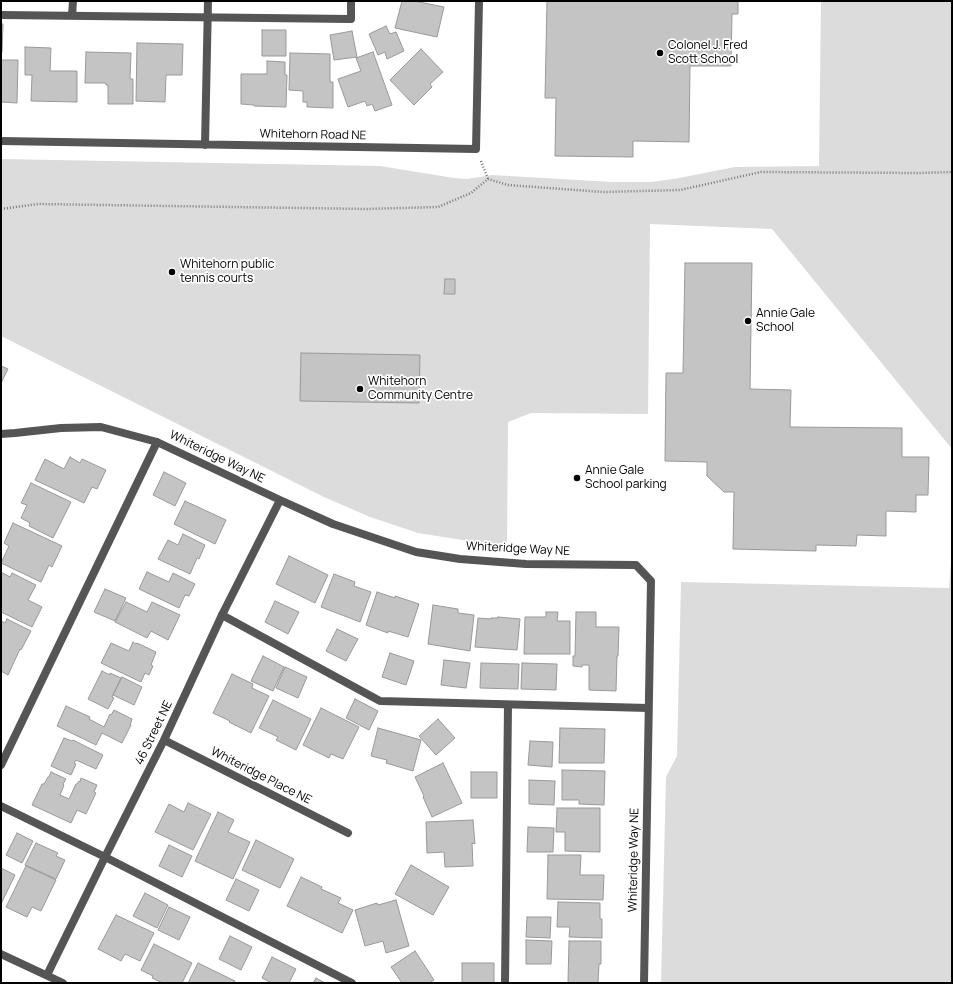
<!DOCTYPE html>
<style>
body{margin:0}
#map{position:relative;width:953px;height:984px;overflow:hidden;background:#fff;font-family:Manrope,sans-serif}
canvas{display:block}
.frame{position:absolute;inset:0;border:2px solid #000;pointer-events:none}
</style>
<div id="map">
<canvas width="953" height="984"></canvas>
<div class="frame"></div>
</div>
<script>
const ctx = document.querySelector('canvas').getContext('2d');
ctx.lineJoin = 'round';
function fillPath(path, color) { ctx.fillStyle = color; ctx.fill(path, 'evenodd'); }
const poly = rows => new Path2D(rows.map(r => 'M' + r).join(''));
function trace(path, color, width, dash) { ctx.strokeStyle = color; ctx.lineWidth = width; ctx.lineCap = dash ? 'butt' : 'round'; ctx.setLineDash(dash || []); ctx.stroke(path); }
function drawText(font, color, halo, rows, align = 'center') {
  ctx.font = font + ' Manrope,sans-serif'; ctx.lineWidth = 3.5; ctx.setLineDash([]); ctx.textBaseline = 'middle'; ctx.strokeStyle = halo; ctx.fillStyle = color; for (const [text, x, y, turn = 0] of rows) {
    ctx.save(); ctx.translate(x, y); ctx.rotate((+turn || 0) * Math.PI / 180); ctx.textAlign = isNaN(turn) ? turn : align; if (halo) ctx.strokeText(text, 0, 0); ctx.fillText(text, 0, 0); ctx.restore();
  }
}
fillPath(poly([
 [821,1,952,1,952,449,772,229,650,224,648,414,531,413,508,422,507,547,418,533,370,517,324,497,1,336,1,159,380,166,454,178,467,179,492,175,612,182,652,182,679,178,735,167,819,166],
 [952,547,952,983,661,983,666,777,677,756,681,582,949,588]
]), '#dcdcdc');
const building = poly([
 [402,1,414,1,444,7,437,37,395,28,402,1],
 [547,1,738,1,738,14,732,14,731,66,690,66,689,142,633,141,633,157,555,156,556,98,545,98,547,1],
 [1,24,3,24,2,52,1,52,1,24],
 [386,26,390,34,396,32,404,51,387,59,385,52,378,55,369,34,386,26],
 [262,30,286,30,286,56,262,56,262,30],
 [352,31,357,57,334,60,330,35,352,31],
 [137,43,183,44,182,75,166,75,165,102,136,101,137,43],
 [25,47,51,48,50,71,77,71,77,102,31,101,32,75,25,75,25,47],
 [421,49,443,72,430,84,432,87,414,105,390,80,421,49],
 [86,52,131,53,130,79,133,79,133,104,108,104,108,85,106,85,106,83,85,83,86,52],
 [373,52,392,105,375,111,372,104,367,106,365,101,348,107,338,79,361,71,356,58,373,52],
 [290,53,330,54,330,82,333,82,333,108,307,107,307,102,303,102,303,91,289,90,290,53],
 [1,60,18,60,17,103,1,102,1,60],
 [267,61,285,62,285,75,287,75,286,107,254,106,254,105,241,104,241,74,267,74,267,61],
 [685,263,752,263,750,389,791,390,790,427,902,428,902,457,929,457,928,495,916,495,916,512,886,511,886,536,857,535,856,546,816,545,816,551,733,549,734,492,724,492,707,476,707,462,665,461,666,373,683,373,685,263],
 [445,279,455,279,455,294,444,294,445,279],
 [301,353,420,355,419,403,300,401,301,353],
 [1,366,8,369,1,383,1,366],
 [70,457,80,463,82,459,106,470,97,489,92,487,84,503,35,480,45,459,64,469,70,457],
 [164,472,186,483,175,506,153,495,164,472],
 [31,483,71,502,53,538,29,526,30,523,21,518,27,505,21,503,31,483],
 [185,501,226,520,215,544,174,524,185,501],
 [13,523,62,546,52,567,49,565,41,582,1,563,9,546,4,543,13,523],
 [183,534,205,545,199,559,197,558,190,574,158,559,168,540,178,545,183,534],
 [289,556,328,575,315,603,276,584,289,556],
 [1,572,10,577,12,573,36,585,28,600,42,607,32,627,1,612,1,572],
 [147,572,169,582,173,573,195,584,189,596,185,595,179,608,139,589,147,572],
 [334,574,355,582,354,586,371,592,360,622,321,607,334,574],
 [105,589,126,598,115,621,94,612,105,589],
 [377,592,395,598,395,596,419,604,408,637,388,631,388,633,366,625,377,592],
 [275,601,299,612,288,634,265,622,275,601],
 [126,602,147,612,152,602,180,615,168,640,151,631,147,638,115,622,126,602],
 [433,605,458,609,458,613,474,615,470,651,428,644,433,605],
 [546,612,558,612,557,621,570,621,570,654,524,654,525,617,546,617,546,612],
 [576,612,596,612,596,627,619,627,618,656,617,656,616,691,589,690,589,665,582,665,582,667,573,666,573,656,575,656,576,612],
 [498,617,520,619,517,650,475,647,478,618,491,619,491,618,498,618,498,617],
 [7,619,31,631,21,650,20,649,8,675,1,671,1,621,5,623,7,619],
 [337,629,358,639,346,661,326,651,337,629],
 [133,642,136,644,137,643,156,652,151,665,153,666,149,675,145,673,141,682,101,663,111,643,129,651,133,642],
 [390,653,414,661,406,685,382,677,390,653],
 [263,656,284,667,273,691,251,681,263,656],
 [444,660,470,663,466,688,441,685,444,660],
 [481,663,519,664,518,689,480,688,481,663],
 [522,663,557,664,556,690,521,689,522,663],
 [285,667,307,677,298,698,276,688,285,667],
 [102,671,110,675,110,673,121,678,112,697,114,698,108,709,88,699,102,671],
 [232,674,253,684,252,688,269,696,251,733,229,722,230,721,213,713,232,674],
 [122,677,142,687,134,705,113,695,122,677],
 [355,699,378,711,369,730,346,718,355,699],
 [273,700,311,719,296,750,276,740,278,737,259,728,273,700],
 [66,706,90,717,89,719,104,727,110,714,111,715,114,710,132,719,130,725,131,725,122,743,102,733,96,745,57,726,66,706],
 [321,708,359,727,343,759,331,754,329,758,303,745,321,708],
 [438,719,455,738,436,755,419,736,438,719],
 [378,728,421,740,413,771,386,763,387,760,371,756,378,728],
 [560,728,605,729,604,763,559,763,560,728],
 [64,738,72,741,73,740,103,755,96,769,76,760,74,763,76,764,71,775,51,766,64,738],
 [530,741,553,742,552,767,528,765,530,741],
 [443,763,462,803,432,817,423,797,424,796,415,777,443,763],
 [562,770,605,771,604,805,579,804,579,800,562,800,562,770],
 [51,772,66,779,63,784,64,785,60,795,69,799,76,784,77,784,79,781,80,782,81,778,97,785,94,792,96,793,86,814,77,810,71,823,32,805,42,784,44,784,48,777,49,777,51,772],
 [471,772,497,772,497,798,471,798,471,772],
 [529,780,555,781,554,805,529,804,529,780],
 [188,803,211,814,193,850,155,832,169,804,184,812,188,803],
 [557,808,600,808,600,852,565,851,565,832,556,832,557,808],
 [218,812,234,820,228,832,250,842,233,879,195,861,218,812],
 [473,820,475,844,472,843,473,866,445,867,444,852,427,853,426,822,473,820],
 [528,827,554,828,553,852,527,852,528,827],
 [17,833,33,841,22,863,6,855,17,833],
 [256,840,294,859,280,888,242,870,256,840],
 [36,843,58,853,56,856,65,860,56,879,25,865,36,843],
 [169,845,192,856,182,877,159,866,169,845],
 [548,855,581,855,580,875,604,875,603,900,547,899,548,855],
 [411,865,449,887,433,915,395,894,411,865],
 [26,866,56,880,41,911,32,907,27,917,6,907,26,866],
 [1,868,15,875,1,904,1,868],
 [301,877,322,887,321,889,341,898,338,903,353,910,342,933,287,906,301,877],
 [236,879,259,890,249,911,226,900,236,879],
 [145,893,168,905,157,928,133,916,145,893],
 [396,900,409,946,386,953,383,941,365,946,355,910,377,903,378,905,396,900],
 [558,902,600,903,600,919,602,919,602,938,569,937,570,927,557,927,558,902],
 [169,907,190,917,179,940,158,930,169,907],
 [116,915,154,933,140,961,125,954,121,961,98,949,116,915],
 [527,917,551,917,550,938,526,937,527,917],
 [230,936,252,947,241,970,219,959,230,936],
 [526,940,552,941,551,964,526,964,526,940],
 [569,941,601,941,601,964,599,964,598,983,568,983,569,941],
 [154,944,192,963,182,983,163,983,152,978,153,976,141,970,154,944],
 [415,951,434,980,429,983,402,983,391,967,415,951],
 [272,957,296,969,289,983,272,983,262,978,272,957],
 [198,963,235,981,234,983,188,983,198,963],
 [462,963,494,963,494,983,462,983,462,963],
 [316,978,325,983,313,983,316,978]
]);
fillPath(building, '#c4c4c4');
trace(building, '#999', 1);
trace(poly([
 [481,161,488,179],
 [1,209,38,204,366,209,438,207,471,193,488,179,508,185,603,192,680,190,761,172,919,173,952,172]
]), '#777', 2.5, [1, 2]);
trace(poly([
 [1,15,351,19,351,1],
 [72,16,73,1],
 [222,615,380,701,648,708],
 [1,765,157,442],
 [1,806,105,857,352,983],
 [505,983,508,705]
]), '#555', 8);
trace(poly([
 [1,141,476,149,479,1],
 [205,145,208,1],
 [1,434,15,433,61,428,101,427,157,442,280,500,333,524,416,552,460,559,526,564,636,565,651,581,644,983],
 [164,740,348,833],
 [1,954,63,983],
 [47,975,105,857,164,740,222,615,280,500]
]), '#555', 8);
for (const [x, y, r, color] of [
 [660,53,4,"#000"],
 [172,272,4,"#000"],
 [748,321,4,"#000"],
 [360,389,4,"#000"],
 [577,478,4,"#000"]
]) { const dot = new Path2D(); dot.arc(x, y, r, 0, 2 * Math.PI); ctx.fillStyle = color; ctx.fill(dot); trace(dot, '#fff', 1.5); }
drawText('12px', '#000', '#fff', [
 ["Colonel J. Fred",668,46],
 ["Scott School",668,60],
 ["Whitehorn public",180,265],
 ["tennis courts",180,279],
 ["Annie Gale",756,314],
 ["School",756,328],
 ["Whitehorn",368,382],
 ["Community Centre",368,396],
 ["Annie Gale",585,471],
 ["School parking",585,485]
], 'left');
drawText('12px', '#000', '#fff', [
 ["Whitehorn Road NE",313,135,1],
 ["Whiteridge Way NE",217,457,26],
 ["Whiteridge Way NE",518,549,3],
 ["46 Street NE",154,733,-64],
 ["Whiteridge Place NE",261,776,27],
 ["Whiteridge Way NE",634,860,-89]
]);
</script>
